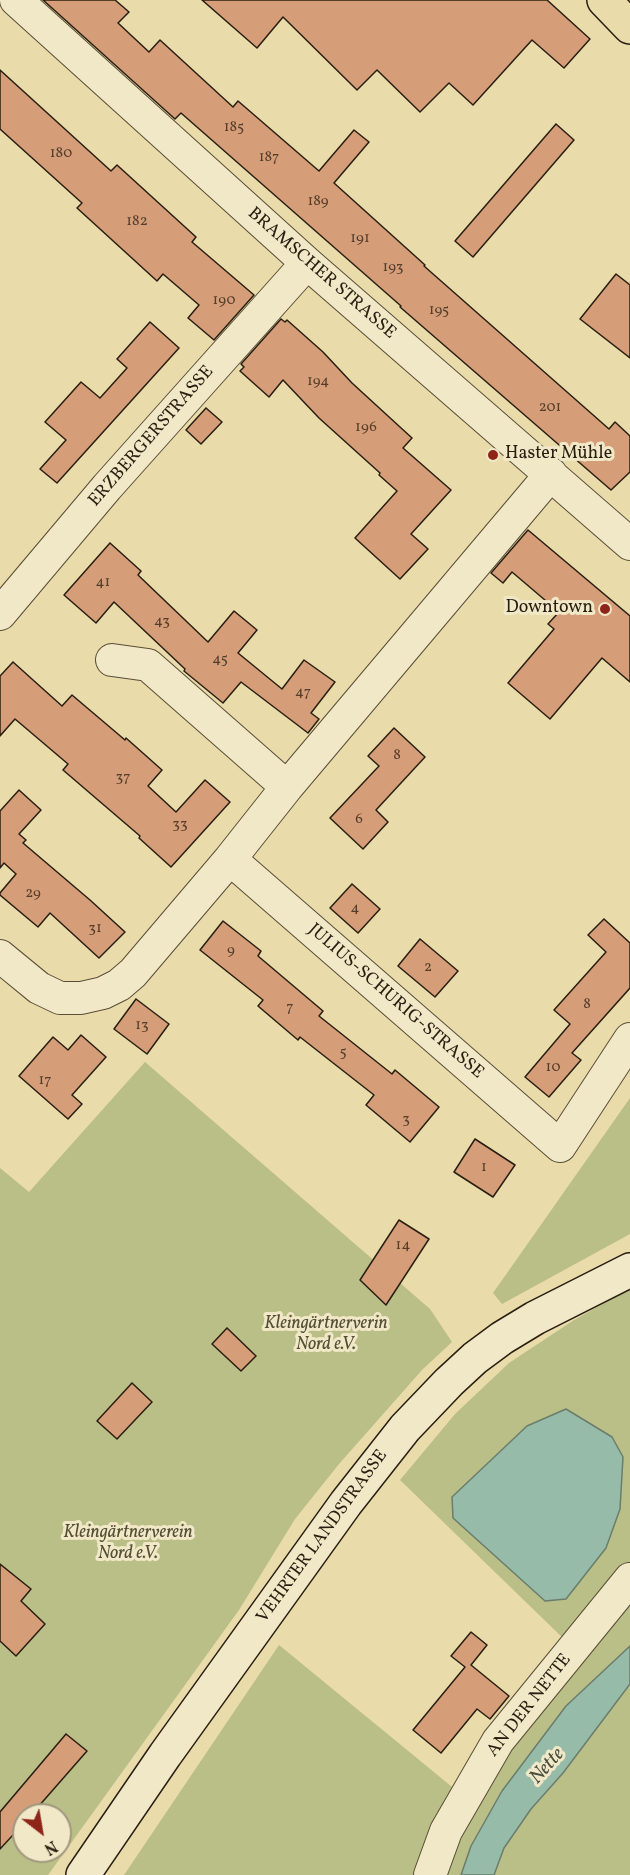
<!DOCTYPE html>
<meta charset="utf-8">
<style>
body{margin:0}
#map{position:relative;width:630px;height:1875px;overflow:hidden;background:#e9dbaa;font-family:Vollkorn,serif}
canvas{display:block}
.north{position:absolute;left:12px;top:1803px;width:60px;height:60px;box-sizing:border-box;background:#f1e8c8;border:2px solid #a1987f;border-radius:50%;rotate:149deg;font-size:16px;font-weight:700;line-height:24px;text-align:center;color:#291f11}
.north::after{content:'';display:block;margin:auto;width:21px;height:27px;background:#8f2418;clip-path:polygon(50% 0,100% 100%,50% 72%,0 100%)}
</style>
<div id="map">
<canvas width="630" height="1875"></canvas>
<div class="north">N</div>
</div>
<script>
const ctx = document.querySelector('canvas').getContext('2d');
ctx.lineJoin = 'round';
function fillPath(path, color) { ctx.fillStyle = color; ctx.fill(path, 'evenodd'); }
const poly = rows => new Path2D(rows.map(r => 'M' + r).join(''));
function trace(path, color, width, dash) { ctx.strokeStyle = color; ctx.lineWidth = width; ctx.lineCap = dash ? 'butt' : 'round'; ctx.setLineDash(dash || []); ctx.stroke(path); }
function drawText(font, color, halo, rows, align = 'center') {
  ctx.font = font + ' Vollkorn,serif'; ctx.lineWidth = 6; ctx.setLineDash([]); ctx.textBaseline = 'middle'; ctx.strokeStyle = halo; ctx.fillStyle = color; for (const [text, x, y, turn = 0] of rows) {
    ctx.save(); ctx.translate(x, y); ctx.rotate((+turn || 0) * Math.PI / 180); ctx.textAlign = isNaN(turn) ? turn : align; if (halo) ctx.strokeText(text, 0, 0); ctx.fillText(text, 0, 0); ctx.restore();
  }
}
fillPath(poly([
 [145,1062,430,1309,452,1342,422,1370,339,1464,295,1519,239,1610,48,1875,0,1875,0,1168,29,1192],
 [24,1815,60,1815,60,1851,24,1851],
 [630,1098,630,1234,502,1304,493,1293],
 [630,1289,630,1875,124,1875,279,1645,457,1791,567,1642,400,1480,455,1414,509,1363,574,1320]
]), '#b9bf86');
const water = poly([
 [566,1409,612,1437,623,1457,620,1509,606,1548,566,1599,545,1601,453,1518,452,1497,527,1426,566,1409],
 [630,1646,630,1684,563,1773,531,1809,504,1848,494,1875,461,1875,471,1846,502,1791,566,1706,630,1646]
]);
fillPath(water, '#97bba9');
trace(water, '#6b7d6c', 1.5);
const building = poly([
 [43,0,115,0,129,12,118,23,149,52,160,40,233,107,238,101,319,171,354,130,369,142,334,183,425,265,424,266,609,429,615,422,630,436,630,472,611,490,400,307,401,306,181,113,175,119,43,0],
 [202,0,547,0,590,39,564,68,532,40,473,105,449,83,420,112,377,70,357,90,283,17,257,48,202,0],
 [0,70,111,171,117,165,196,237,192,242,254,295,214,340,188,318,199,305,163,274,157,281,77,208,82,203,0,129,0,70],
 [556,124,574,140,473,257,455,241,556,124],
 [616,274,630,285,630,358,580,319,616,274],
 [281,319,285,322,287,320,323,352,352,383,412,438,403,448,451,490,411,534,428,549,400,579,355,538,397,491,379,475,380,473,319,418,283,380,269,397,240,371,244,367,241,364,281,319],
 [150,322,179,348,57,483,40,469,66,440,45,422,81,382,100,398,127,368,117,359,150,322],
 [206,408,222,422,201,444,186,430,206,408],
 [528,530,630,616,630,682,602,658,550,719,508,683,554,629,548,624,559,612,512,572,503,583,491,573,528,530],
 [110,543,141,571,138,575,208,642,234,611,257,630,238,653,282,689,304,660,335,682,311,713,319,719,308,733,241,682,223,703,184,671,185,669,114,602,96,623,64,595,110,543],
 [13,662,62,706,72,695,125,740,126,738,162,770,148,786,176,812,205,780,230,802,171,867,139,838,140,836,63,770,68,764,15,719,0,736,0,676,13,662],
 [394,728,425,757,376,810,388,822,363,849,330,818,379,766,368,756,394,728],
 [19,790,41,810,19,834,26,840,23,843,90,900,125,932,99,958,50,913,38,927,0,895,0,893,16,874,4,863,0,868,0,811,19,790],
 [352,884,380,909,358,933,330,908,352,884],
 [604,919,630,943,630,988,572,1053,581,1060,549,1097,525,1077,570,1024,554,1010,606,952,588,935,604,919],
 [223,921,261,951,258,956,323,1011,319,1016,392,1074,395,1070,439,1107,410,1142,366,1105,374,1095,300,1037,298,1040,258,1006,263,1000,200,950,223,921],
 [420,939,458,971,435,997,398,966,420,939],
 [136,999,169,1024,147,1054,114,1029,136,999],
 [81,1035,106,1057,72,1095,82,1104,68,1119,19,1076,53,1037,68,1050,81,1035],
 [475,1139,515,1165,493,1197,454,1172,475,1139],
 [399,1220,429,1239,386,1305,360,1280,399,1220],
 [227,1328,256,1356,241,1371,212,1344,227,1328],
 [132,1383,152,1402,117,1439,97,1421,132,1383],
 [0,1564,31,1589,21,1601,45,1624,16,1656,0,1641,0,1564],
 [471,1632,487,1645,471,1665,509,1696,490,1719,477,1709,441,1753,413,1730,465,1667,451,1656,471,1632],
 [66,1734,87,1751,31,1815,24,1815,24,1823,0,1849,0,1812,66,1734]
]);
fillPath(building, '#d69d79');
trace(building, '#291f11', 1.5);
const street = poly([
 [16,0,307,263,630,544],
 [0,614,107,487,307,263],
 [112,660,148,665,287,787],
 [230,859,560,1146,630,1039],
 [0,956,39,988,60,998,81,998,103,993,119,985,133,973,230,859,287,787,551,474],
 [430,1875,446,1831,498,1741,630,1579]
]);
const secondary = poly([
 [83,1875,165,1755,346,1503,405,1428,449,1382,475,1358,502,1338,535,1318,630,1270]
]);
const primary = poly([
 [604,0,630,27]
]);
trace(street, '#594e37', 34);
trace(secondary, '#291f11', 36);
trace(primary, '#291f11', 36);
trace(street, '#f1e8c8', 32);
trace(secondary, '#f1e8c8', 33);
trace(primary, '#e9dbaa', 33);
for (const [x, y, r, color] of [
 [493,455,6,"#8f2418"],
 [605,609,6,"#8f2418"]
]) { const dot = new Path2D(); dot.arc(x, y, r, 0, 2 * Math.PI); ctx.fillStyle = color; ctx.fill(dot); trace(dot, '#f1e8c8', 2); }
drawText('15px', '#543e2b', null, [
 ["185",234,128],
 ["180",61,154],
 ["187",269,158],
 ["189",318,202],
 ["182",137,222],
 ["191",360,239],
 ["193",393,268],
 ["190",224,301],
 ["195",439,311],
 ["194",318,382],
 ["201",550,408],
 ["196",366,428],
 ["41",103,583],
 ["43",162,622],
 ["45",220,660],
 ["47",303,693],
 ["8",397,756],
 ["37",123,778],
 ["6",359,820],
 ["33",180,825],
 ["29",33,894],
 ["4",355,909],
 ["31",95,929],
 ["9",231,951],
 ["2",428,968],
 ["8",587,1005],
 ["7",290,1008],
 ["13",142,1026],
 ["5",343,1053],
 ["10",553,1068],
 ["17",45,1081],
 ["3",406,1120],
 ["1",484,1168],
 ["14",403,1246]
]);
drawText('18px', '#291f11', '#f1e8c8', [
 ["BRAMSCHER STRASSE",321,274,41],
 ["ERZBERGERSTRASSE",152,437,-49],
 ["JULIUS-SCHURIG-STRASSE",395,1002,41],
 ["VEHRTER LANDSTRASSE",323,1537,-54],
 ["AN DER NETTE",530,1706,-52]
]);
drawText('18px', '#291f11', '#f1e8c8', [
 ["Haster Mühle",505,455],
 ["Downtown",593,609,"right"]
], 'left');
drawText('italic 18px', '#544f34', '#f1e8c8', [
 ["Kleingärtnerverin",326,1325],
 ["Nord e.V.",326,1346],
 ["Kleingärtnerverein",128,1534],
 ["Nord e.V.",128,1555]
]);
drawText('italic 20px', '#4a4e3f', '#f1e8c8', [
 ["Nette",548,1767,-48]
]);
</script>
